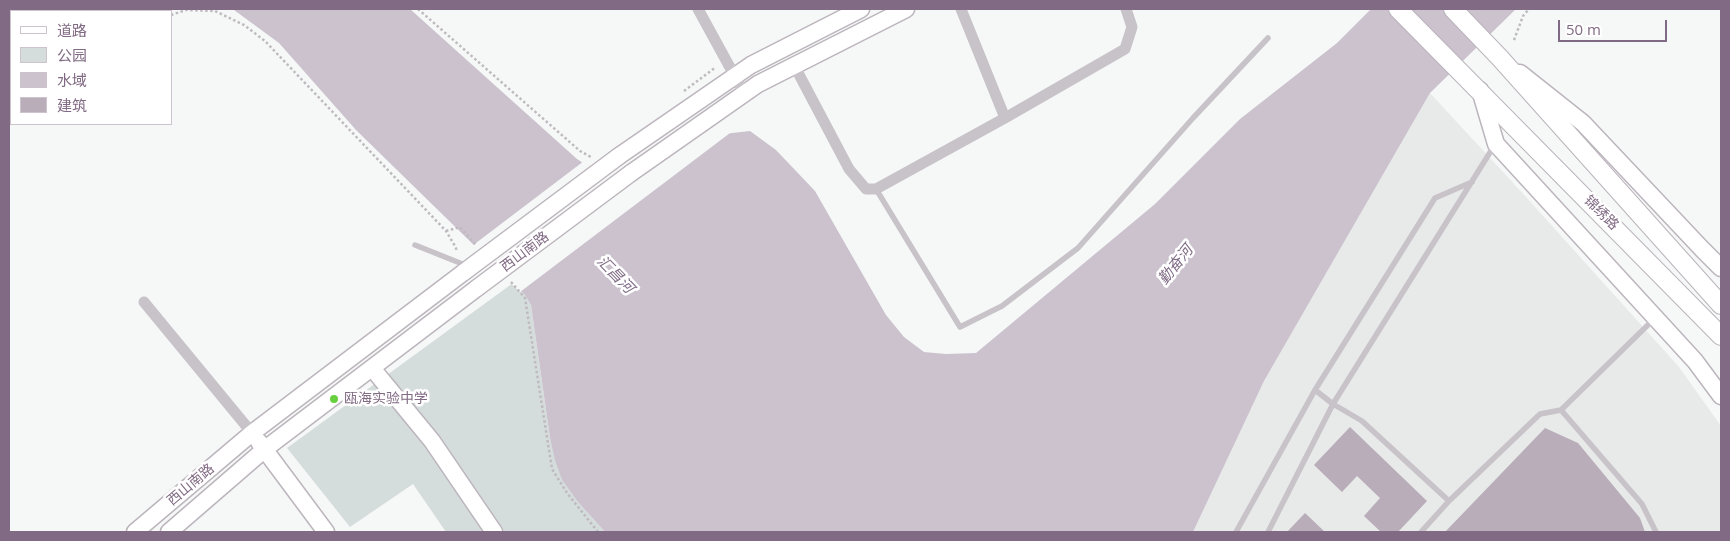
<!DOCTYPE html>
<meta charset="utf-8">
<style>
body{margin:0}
#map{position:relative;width:1730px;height:541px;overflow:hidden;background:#f6f8f7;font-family:"Open Sans","Noto Sans SC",sans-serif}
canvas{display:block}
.frame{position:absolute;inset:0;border:10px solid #816a83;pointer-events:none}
.legend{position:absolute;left:10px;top:10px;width:162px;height:115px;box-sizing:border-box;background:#fff;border:1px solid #cdc3cd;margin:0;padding:6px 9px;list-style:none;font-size:15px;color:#816a83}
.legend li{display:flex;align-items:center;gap:10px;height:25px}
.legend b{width:25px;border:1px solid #cdc3cd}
.scale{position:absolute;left:1558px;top:20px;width:109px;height:22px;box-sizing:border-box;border:2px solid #816a83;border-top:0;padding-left:6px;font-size:15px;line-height:18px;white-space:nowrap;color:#816a83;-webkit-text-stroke:4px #fff;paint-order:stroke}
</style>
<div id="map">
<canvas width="1730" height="541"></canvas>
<div class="frame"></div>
<ul class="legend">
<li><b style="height:6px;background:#fff"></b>道路</li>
<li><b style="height:14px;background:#d5dcdc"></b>公园</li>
<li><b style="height:14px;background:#cbc2ce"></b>水域</li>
<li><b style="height:14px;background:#b8adb9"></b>建筑</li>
</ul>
<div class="scale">50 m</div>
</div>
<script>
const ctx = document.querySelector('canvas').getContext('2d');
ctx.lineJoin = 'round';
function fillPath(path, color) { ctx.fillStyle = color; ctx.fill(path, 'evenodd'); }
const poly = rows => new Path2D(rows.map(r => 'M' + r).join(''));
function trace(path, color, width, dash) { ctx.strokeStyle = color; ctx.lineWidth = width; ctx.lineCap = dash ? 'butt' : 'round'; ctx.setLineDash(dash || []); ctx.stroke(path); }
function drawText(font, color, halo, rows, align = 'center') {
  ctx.font = font + ' "Open Sans","Noto Sans SC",sans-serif'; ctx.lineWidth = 5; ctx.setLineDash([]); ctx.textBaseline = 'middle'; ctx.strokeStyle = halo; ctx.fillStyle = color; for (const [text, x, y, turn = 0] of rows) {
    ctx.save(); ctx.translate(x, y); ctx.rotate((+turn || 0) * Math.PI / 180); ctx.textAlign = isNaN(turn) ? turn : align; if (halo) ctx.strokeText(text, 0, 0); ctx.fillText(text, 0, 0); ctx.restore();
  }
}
fillPath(poly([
 [1430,93,1527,198,1679,367,1721,426,1721,532,1193,532,1264,381]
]), '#e8e9e9');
fillPath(poly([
 [513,283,525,295,531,305,550,438,562,480,577,501,605,532,446,532,413,484,350,527,287,448]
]), '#d5dcdc');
fillPath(poly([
 [9,9,169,9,154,11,11,11,11,59,9,60],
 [230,9,410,9,577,159,606,178,629,182,660,176,723,134,750,131,776,150,815,191,886,315,904,337,924,352,946,354,976,353,1155,204,1240,119,1337,43,1371,9,1516,9,1430,93,1264,381,1193,532,605,532,577,501,562,480,555,460,550,438,531,305,525,295,356,130,279,43,234,10]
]), '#cbc2ce');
fillPath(poly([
 [734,130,520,292,472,246,584,161,607,175,629,180,659,173,687,152,722,132]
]), '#f6f8f7');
fillPath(poly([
 [1350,427,1427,501,1398,532,1381,532,1364,516,1380,498,1357,476,1342,492,1314,465],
 [1545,428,1578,443,1640,518,1645,532,1445,532],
 [1305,513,1325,532,1287,532]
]), '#b8adb9');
const secondary = poly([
 [1520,73,1583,123,1702,249,1721,268],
 [1480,90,1496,144,1695,361,1721,396],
 [619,156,751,65,861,9],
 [631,173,758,84,906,9],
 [372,368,432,441,494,532],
 [259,442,326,532],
 [135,532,252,433,464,272],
 [169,532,265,449,477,288]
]);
const primary = poly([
 [1398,9,1721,336],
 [1453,9,1500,58,1721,305]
]);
trace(secondary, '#bcb5bd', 19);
trace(primary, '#bab4bb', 20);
trace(poly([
 [418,9,580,151,591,157],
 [171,15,186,10,215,11,244,25,265,41,446,231,455,246,457,251],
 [1514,40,1523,16,1529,9],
 [9,67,11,66],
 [684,91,716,67],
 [446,231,460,227,476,245],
 [511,282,525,298,552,469,567,493,598,532]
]), '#bfbabf', 2.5, [2.5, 2.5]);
trace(poly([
 [876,189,960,327,1002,306,1078,248,1193,118,1268,38],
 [415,245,460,263,463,269],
 [1654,319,1561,410,1642,504,1656,532],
 [1315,390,1333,404,1362,421,1449,501],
 [1236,532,1315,390,1435,198,1472,182],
 [1268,532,1333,404,1494,146],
 [1421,532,1449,501,1540,414,1561,410]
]), '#c8c2c9', 5.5);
trace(poly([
 [698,9,744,93],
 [794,65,849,169,866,189,876,189,1005,118,961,9],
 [1005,118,1125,49,1132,27,1126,9],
 [144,302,252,433]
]), '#c8c2c9', 11);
trace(secondary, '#fff', 16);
trace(primary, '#fff', 18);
const secondaryBridge = poly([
 [464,272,619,156],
 [477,288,631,173]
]);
trace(secondaryBridge, '#bcb5bd', 19, []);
trace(secondaryBridge, '#fff', 16);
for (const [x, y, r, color] of [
 [334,399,5,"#68d03e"]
]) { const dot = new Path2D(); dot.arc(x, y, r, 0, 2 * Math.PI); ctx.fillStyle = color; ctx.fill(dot); trace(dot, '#fff', 2); }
drawText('14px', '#816a83', '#fff', [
 ["锦绣路",1601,213,45],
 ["西山南路",525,252,-37],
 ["西山南路",191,485,-40]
]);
drawText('14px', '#816a83', '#fff', [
 ["瓯海实验中学",344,399]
], 'left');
drawText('italic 15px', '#7f6b85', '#fff', [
 ["勤奋河",1176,265,-51],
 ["汇昌河",615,275,46]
]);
</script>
